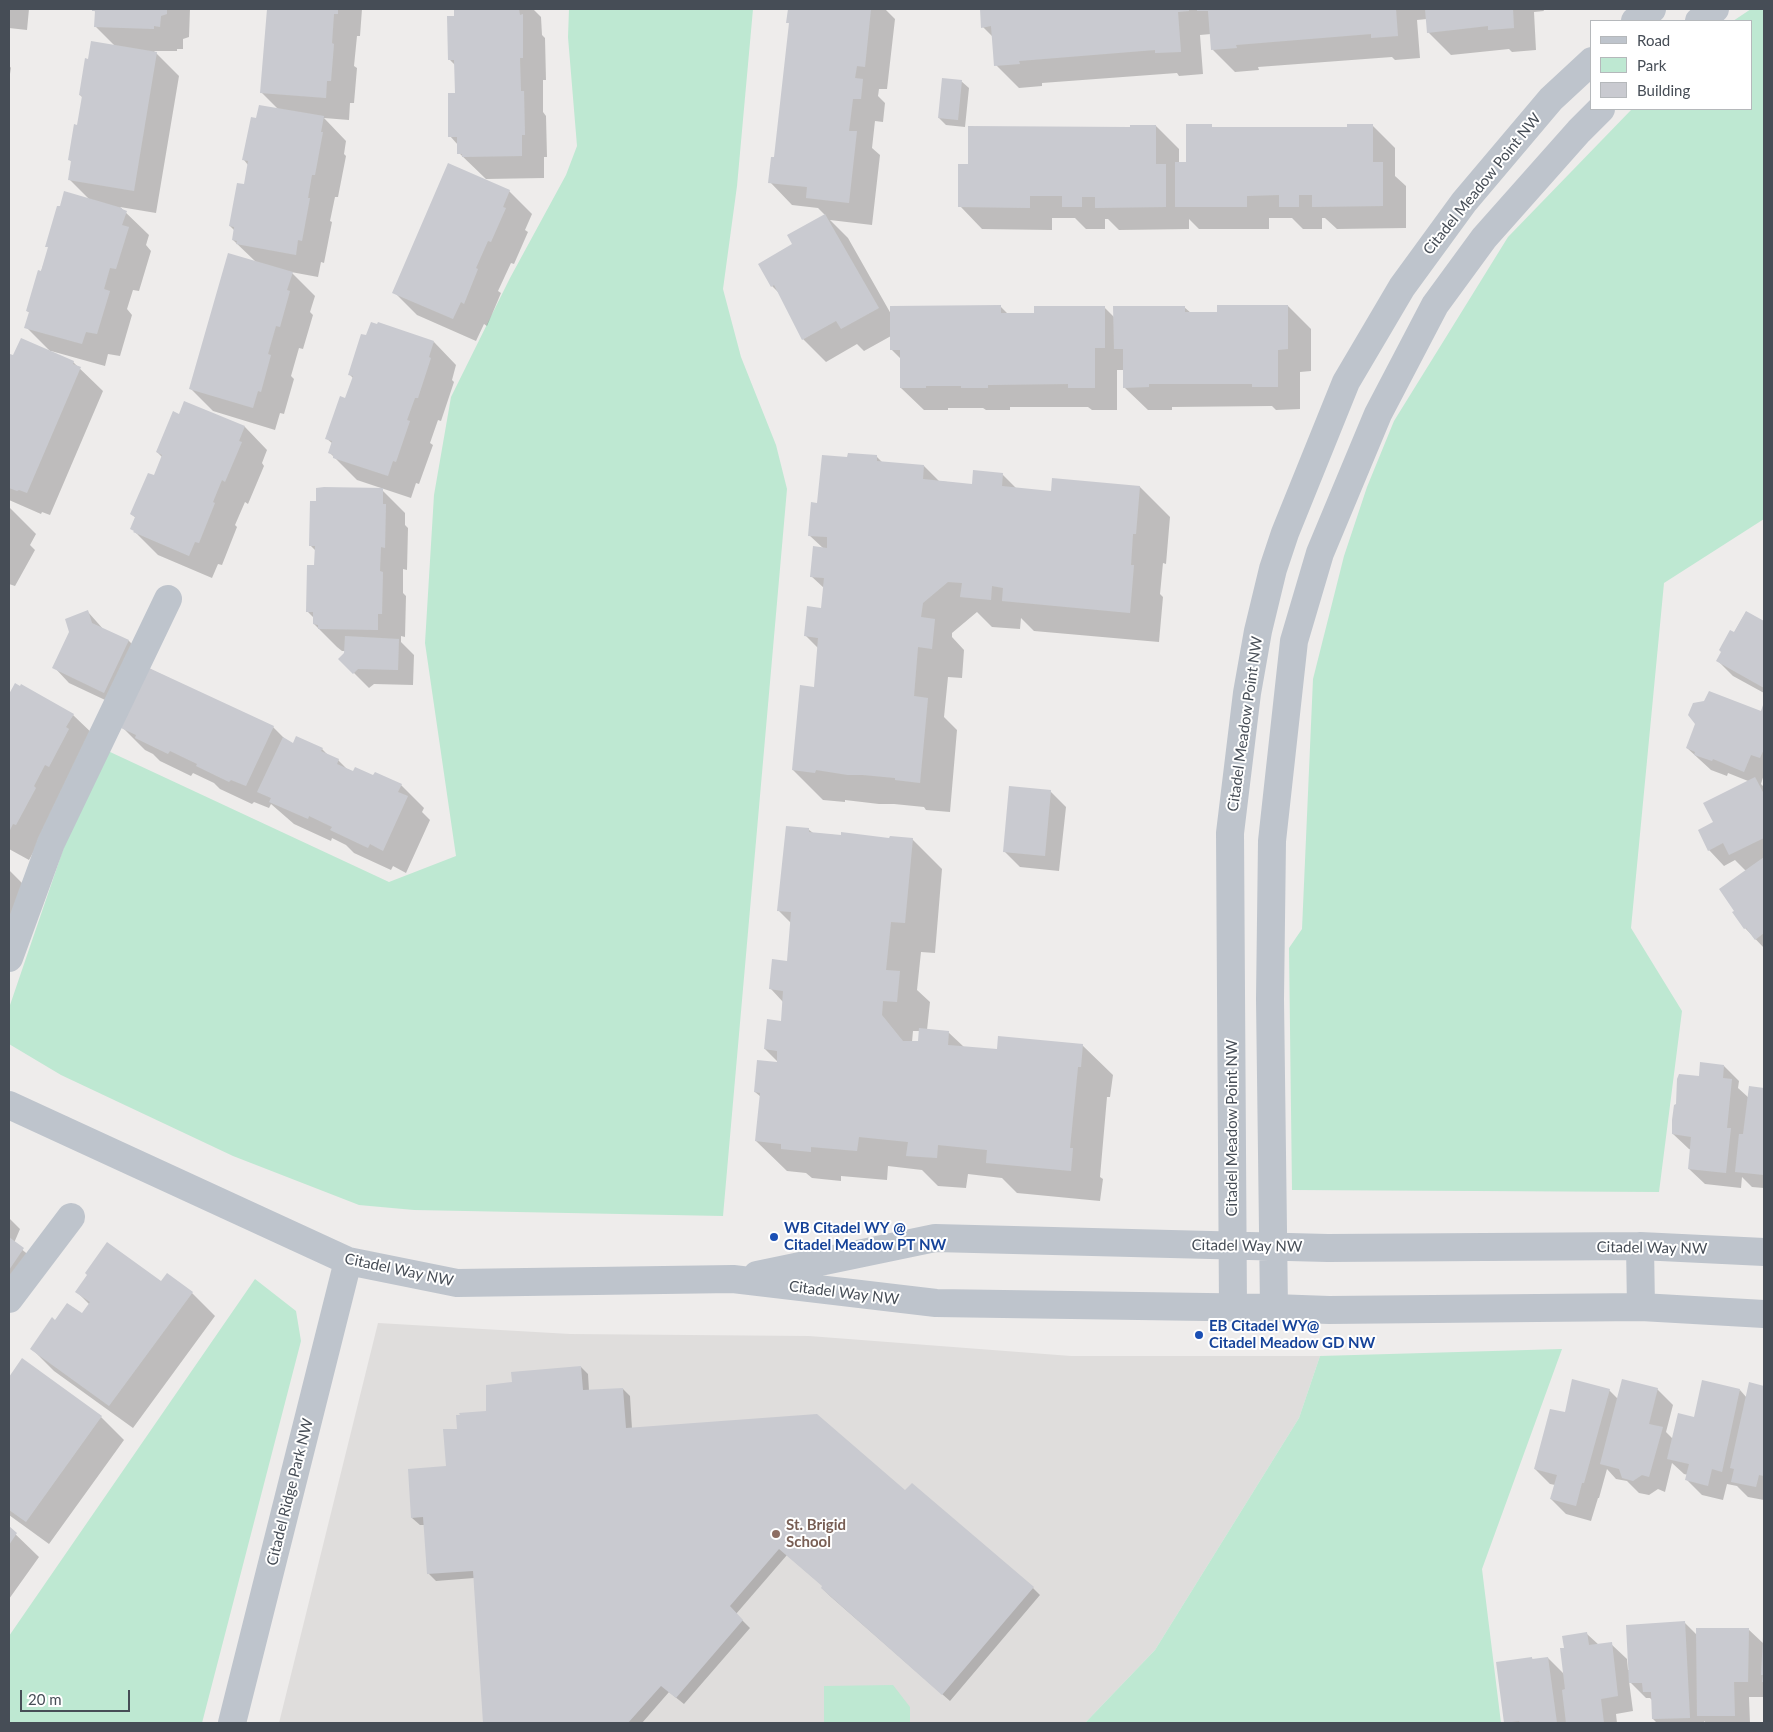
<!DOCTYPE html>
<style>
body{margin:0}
#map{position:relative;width:1773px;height:1732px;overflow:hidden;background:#eeeceb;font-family:Lato,sans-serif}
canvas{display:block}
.frame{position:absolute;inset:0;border:10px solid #464d56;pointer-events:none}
.legend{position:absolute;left:1590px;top:20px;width:162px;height:90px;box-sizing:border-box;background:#fff;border:1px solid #b5b8bb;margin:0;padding:6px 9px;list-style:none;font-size:15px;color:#464d56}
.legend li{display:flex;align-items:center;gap:10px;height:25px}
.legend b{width:25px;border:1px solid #b5b8bb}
.scale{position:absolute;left:20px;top:1690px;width:110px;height:22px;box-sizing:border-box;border:2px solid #464d56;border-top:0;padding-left:6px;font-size:15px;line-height:18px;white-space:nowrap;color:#464d56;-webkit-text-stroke:4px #fff;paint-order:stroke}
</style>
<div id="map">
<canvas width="1773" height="1732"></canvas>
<div class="frame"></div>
<ul class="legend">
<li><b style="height:6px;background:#bec4cc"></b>Road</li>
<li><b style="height:14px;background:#bee8d2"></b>Park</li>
<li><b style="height:14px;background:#c9cad0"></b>Building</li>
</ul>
<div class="scale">20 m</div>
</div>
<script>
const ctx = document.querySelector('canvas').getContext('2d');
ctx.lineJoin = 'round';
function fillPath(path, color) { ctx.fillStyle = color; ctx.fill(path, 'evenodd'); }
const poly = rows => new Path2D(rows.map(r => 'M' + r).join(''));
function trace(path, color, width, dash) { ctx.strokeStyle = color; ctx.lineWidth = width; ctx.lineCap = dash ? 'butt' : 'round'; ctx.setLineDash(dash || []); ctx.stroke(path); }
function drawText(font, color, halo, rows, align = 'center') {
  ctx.font = font + ' Lato,sans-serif'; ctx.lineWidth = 4; ctx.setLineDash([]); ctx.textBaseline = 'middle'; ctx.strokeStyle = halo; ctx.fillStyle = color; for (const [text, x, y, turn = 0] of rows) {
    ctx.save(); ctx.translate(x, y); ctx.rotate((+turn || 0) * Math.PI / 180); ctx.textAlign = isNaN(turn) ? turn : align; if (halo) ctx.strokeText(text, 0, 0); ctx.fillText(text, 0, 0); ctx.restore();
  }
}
fillPath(poly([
 [378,1323,570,1334,809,1336,1071,1356,1320,1356,1299,1418,1155,1650,1085,1723,279,1723]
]), '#dfdddc');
fillPath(poly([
 [569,9,753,9,737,186,723,289,741,357,776,445,787,489,723,1216,414,1210,359,1205,233,1156,61,1075,9,1044,9,1008,66,841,108,751,389,882,456,856,425,643,434,495,451,397,510,278,566,175,577,146,568,37],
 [1751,9,1764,9,1764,519,1664,583,1631,928,1682,1011,1659,1192,1292,1190,1289,948,1302,929,1313,679,1344,556,1367,487,1394,421,1508,237,1632,109,1752,109,1752,21,1733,21],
 [255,1279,296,1311,301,1341,202,1723,9,1723,9,1636],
 [1562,1349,1482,1569,1501,1723,1085,1723,1155,1650,1299,1418,1320,1356],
 [893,1685,910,1707,910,1723,824,1723,824,1686]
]), '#bee8d2');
fillPath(poly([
 [9,9,29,9,27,30,9,28],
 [93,9,190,9,189,37,183,39,183,49,177,49,177,51,154,51,179,76,156,213,120,207,149,235,146,245,151,251,139,291,133,290,127,309,132,315,120,356,108,354,105,366,51,351,51,352,26,327,30,313,27,311,49,249,47,246,90,200,70,180,72,163,70,160,78,126,83,98,80,95,89,60,115,46,96,27,96,13],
 [268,9,362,9,360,36,357,36,354,66,357,68,354,103,350,103,349,120,324,118,346,141,344,154,346,156,338,197,335,197,330,221,332,222,324,263,321,262,318,277,291,272,315,296,310,312,313,315,303,349,299,348,291,376,294,379,284,414,280,413,275,430,213,411,190,388,256,262,233,240,235,231,230,226,245,185,248,165,244,160,257,120,279,110,261,92],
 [455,9,533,9,541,17,542,35,545,38,546,80,543,80,543,112,546,116,547,157,544,157,544,178,486,179,459,153,458,145,450,136,456,94,456,66,450,60],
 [789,9,885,9,895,19,887,89,879,89,878,96,885,103,883,122,875,121,872,148,880,155,872,225,830,220,848,238,891,314,1001,307,1008,314,1035,314,1104,307,1115,318,1184,307,1191,313,1218,313,1288,306,1311,329,1311,371,1300,372,1300,409,1276,410,1272,406,1172,407,1172,410,1148,410,1125,388,1124,370,1117,370,1117,410,1092,410,1088,407,1010,407,1010,410,986,410,983,408,948,408,948,410,924,410,901,388,901,359,891,349,891,336,864,351,857,344,826,362,803,339,780,294,772,286,794,245,825,215,818,208,792,205,770,182,775,159,790,25,788,22],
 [981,9,1543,9,1544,11,1534,12,1536,50,1512,52,1509,49,1451,55,1428,32,1427,19,1417,20,1420,58,1395,60,1392,57,1258,67,1259,70,1235,72,1212,49,1211,34,1200,35,1203,74,1179,76,1177,73,1042,83,1042,86,1019,88,996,65,994,38,983,27],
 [9,65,11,68,9,80],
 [961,81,969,88,965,127,946,125,939,118],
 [1372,125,1395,148,1395,176,1406,186,1406,228,1337,229,1325,218,1322,218,1322,229,1303,229,1292,218,1269,218,1269,229,1199,229,1189,219,1189,229,1119,230,1108,219,1105,219,1105,229,1086,229,1075,218,1052,218,1052,230,982,229,960,206,970,165,1131,129,1156,126,1179,149,1179,164,1187,164,1211,126,1213,128,1348,128],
 [509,191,532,214,525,230,528,232,514,264,511,263,498,291,501,293,487,326,484,324,476,341,417,315,394,292],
 [434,342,456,365,452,380,454,382,441,421,438,420,430,443,433,445,419,484,416,483,411,498,357,480,330,453,333,444,327,439,346,399,353,378,349,374],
 [11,355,73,362,103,391,50,515,42,512,41,514,9,500,9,360],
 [179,415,245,427,267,450,262,463,264,466,248,504,245,502,235,525,237,527,222,565,218,564,212,578,158,555,135,532,136,518,131,514,154,477,162,457,157,452],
 [877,457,883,463,924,466,939,481,973,485,1002,474,1017,489,1052,492,1140,487,1170,517,1166,564,1163,563,1160,594,1163,597,1159,642,1034,631,1021,618,1020,629,992,627,977,612,952,633,952,637,964,650,962,678,948,677,944,717,957,730,950,812,926,810,924,807,894,804,879,804,845,800,845,802,823,800,793,770,815,688,818,648,806,636,822,609,824,588,811,576,823,548,809,535,819,504,849,459],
 [382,490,405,513,405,525,408,528,407,570,403,569,403,593,406,596,405,637,401,636,401,642,414,655,413,685,374,684,369,688,340,659,345,654,345,651,342,651,337,647,314,624,314,618,307,611,315,567,316,551,310,545],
 [9,507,36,534,30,545,35,550,15,586,9,584],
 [88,612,104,630,129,641,144,656,120,707,69,683,54,667,71,632],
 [1746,612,1764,622,1764,693,1733,676,1718,661],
 [150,669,273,727,287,741,294,745,322,749,328,755,338,760,349,771,401,785,424,808,422,812,430,820,406,873,393,866,391,870,354,853,346,845,332,838,331,841,294,824,271,804,269,808,254,802,252,804,220,789,214,783,193,773,191,776,160,761,153,754,145,750,122,727],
 [15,685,73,715,96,737,29,860,9,849,9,697],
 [1764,706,1764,774,1761,784,1764,787,1764,948,1745,928,1746,871,1735,860,1724,866,1709,850,1714,823,1748,781,1728,773,1727,776,1711,770,1687,748,1761,713],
 [1050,791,1066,807,1059,871,1020,867,1004,851],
 [808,829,813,833,890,840,912,839,942,869,935,953,921,952,917,990,930,1002,927,1030,948,1032,964,1047,998,1051,1082,1045,1113,1075,1110,1097,1107,1097,1100,1177,1103,1179,1100,1201,1017,1193,1002,1178,968,1174,966,1188,938,1186,922,1170,888,1166,887,1180,841,1176,841,1181,812,1178,806,1173,787,1171,756,1141,761,1097,755,1092,779,1063,765,1049,782,1022,783,1002,771,989,788,962,791,923,779,911],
 [913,1031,920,1031,919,1043,912,1042],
 [9,870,22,883,9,932],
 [1724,1066,1739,1081,1738,1088,1749,1098,1750,1088,1764,1089,1764,1188,1752,1187,1742,1177,1741,1188,1705,1184,1689,1169,1691,1150,1689,1149,1673,1134,1700,1077],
 [9,1218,20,1229,14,1243,31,1257,9,1286],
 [162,1283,192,1293,215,1316,133,1428,54,1371,31,1348,82,1315,90,1305,77,1292],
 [23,1360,101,1417,124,1440,49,1544,9,1515,9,1379],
 [581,1367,588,1374,589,1391,623,1389,630,1396,632,1429,905,1492,1033,1588,1040,1595,950,1701,830,1596,822,1588,823,1586,787,1555,736,1614,750,1628,684,1704,669,1692,642,1723,485,1723,474,1578,436,1581,428,1573,425,1525,420,1525,412,1518,447,1467,458,1430,487,1412,513,1383],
 [1750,1384,1764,1387,1764,1500,1748,1497,1737,1486,1727,1484,1723,1500,1702,1495,1687,1480,1688,1475,1684,1474,1672,1463,1665,1492,1658,1489,1649,1495,1639,1493,1627,1481,1616,1479,1607,1469,1599,1498,1598,1498,1591,1521,1566,1514,1551,1499,1555,1485,1550,1484,1535,1469,1566,1414,1609,1390,1618,1399,1657,1389,1673,1405,1666,1432,1673,1439,1695,1418,1740,1390,1747,1398],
 [9,1528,39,1557,9,1599],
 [1685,1623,1698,1636,1748,1629,1764,1644,1764,1630,1763,1697,1749,1697,1750,1723,1706,1723,1704,1721,1704,1723,1657,1723,1653,1719,1652,1700,1650,1698,1646,1698,1629,1681,1633,1711,1616,1714,1617,1723,1505,1722,1532,1658,1533,1660,1548,1658,1565,1675,1587,1634,1599,1645,1611,1644,1627,1659,1628,1670,1630,1670]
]), '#0003');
fillPath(poly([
 [92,9,167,9,167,14,161,16,160,27,154,26,154,29,94,27,95,11,92,11],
 [267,9,338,9,338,14,334,14,332,43,334,44,331,81,327,81,326,98,260,93],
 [454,9,519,9,520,15,523,14,523,58,520,58,521,91,524,91,525,135,522,135,522,156,462,157,462,154,457,154,457,137,448,137,448,93,455,93,454,60,448,60,447,16,454,16],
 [788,9,871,9,865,67,857,66,855,78,863,79,861,99,853,99,849,131,857,131,849,203,806,198,807,187,768,183,771,157,774,157,789,23,786,23],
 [980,9,1189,9,1189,11,1178,12,1181,52,1155,53,1155,50,1019,61,1020,64,994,66,991,26,981,28],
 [1197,9,1396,9,1398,36,1371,38,1371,34,1236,45,1237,48,1211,50,1208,11,1197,11],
 [1425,9,1513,9,1514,28,1488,30,1488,26,1427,33],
 [91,41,157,52,134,191,68,180,71,161,68,160,74,124,77,125,82,96,79,95,85,58,88,59],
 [942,78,962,80,958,120,938,118],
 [259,105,324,116,321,132,323,132,315,175,312,175,308,198,310,198,302,241,298,240,296,255,236,244,237,241,232,240,234,227,229,226,237,183,244,184,248,161,242,160,251,117,256,118],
 [1186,124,1212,124,1212,127,1347,127,1347,124,1373,124,1373,162,1383,162,1383,206,1312,207,1312,195,1299,195,1299,207,1279,207,1279,195,1247,196,1247,207,1175,207,1175,162,1186,162],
 [1130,125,1156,125,1156,164,1166,164,1166,207,1095,208,1095,197,1082,197,1082,207,1062,207,1062,196,1030,196,1030,208,958,207,958,164,968,164,968,126,1130,127],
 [448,163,510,190,503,207,506,208,491,242,488,241,476,268,478,269,464,304,461,302,453,319,392,293],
 [64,191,122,208,122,209,127,211,122,225,129,227,116,269,110,268,104,289,110,291,97,334,86,332,82,344,24,328,29,312,26,311,38,270,41,271,48,247,45,247,57,206,60,206],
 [825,214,879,308,841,329,836,321,802,340,774,285,771,287,758,264,792,244,787,235],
 [228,253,293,272,287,290,290,291,280,327,276,326,268,354,271,355,261,392,258,391,253,408,189,389],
 [1001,305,1001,313,1034,313,1034,306,1105,306,1105,348,1095,348,1095,388,1068,388,1068,384,988,385,988,388,961,388,961,386,926,386,926,388,900,388,900,350,890,350,890,306],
 [1217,305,1288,305,1288,349,1278,350,1278,387,1252,387,1252,384,1149,384,1149,387,1123,388,1123,349,1114,349,1113,306,1185,306,1185,312,1217,312],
 [371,322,377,324,378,322,434,341,429,357,431,358,418,398,415,398,407,420,410,421,396,462,393,461,388,476,333,458,333,455,328,453,332,441,325,439,340,396,345,398,353,376,348,375,361,334,366,335],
 [21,338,74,361,73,364,81,367,27,493,19,490,17,491,9,488,9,357,10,354,13,355],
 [184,401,245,426,239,441,242,442,225,482,222,480,213,502,215,503,199,543,195,542,189,556,133,532,134,531,130,529,135,517,130,514,148,473,154,475,162,455,156,452,173,411,179,414],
 [848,453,877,455,877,461,924,465,923,479,972,484,973,470,1003,473,1002,486,1051,491,1052,478,1140,486,1136,534,1133,534,1131,565,1134,565,1130,613,1002,601,1003,588,992,586,991,600,960,597,962,583,948,582,923,603,921,617,935,619,932,649,918,647,914,696,928,698,920,783,895,780,895,778,863,775,848,775,816,770,815,773,792,770,800,685,814,687,818,638,804,636,807,606,821,608,824,578,810,577,813,546,827,548,827,537,808,536,811,502,817,503,822,455,847,457],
 [324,487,383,488,383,504,386,504,385,548,381,547,380,571,383,572,382,614,378,614,378,630,318,629,318,625,313,624,313,612,306,612,307,565,314,565,315,546,309,546,310,501,316,501,316,488],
 [88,610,92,623,129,640,104,693,52,668,69,632,65,619],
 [1746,611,1764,621,1764,688,1716,661,1721,652,1719,650,1730,630,1734,632],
 [345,636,399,639,398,670,358,669,353,674,338,659,344,653],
 [149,668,274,726,246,786,231,780,229,782,196,766,197,764,170,751,168,754,135,738,136,735,121,728],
 [15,683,20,686,21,684,74,714,66,727,69,729,49,767,45,765,34,786,36,788,16,825,13,824,9,832,9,694],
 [1709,691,1761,711,1764,702,1764,749,1760,758,1751,755,1744,772,1713,759,1712,761,1694,755,1695,752,1686,748,1695,724,1688,715,1693,703,1704,701],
 [296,736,323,748,321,751,339,759,337,764,353,771,355,767,373,775,375,772,402,784,398,792,408,796,383,851,370,844,368,848,330,830,332,827,309,816,308,819,269,802,271,798,257,792,283,737,293,743],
 [1755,777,1764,794,1764,838,1729,855,1723,843,1708,851,1698,830,1713,822,1703,803],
 [1009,786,1051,790,1045,856,1003,852],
 [786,826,809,828,809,832,841,835,841,832,889,838,890,836,913,838,905,923,891,922,886,970,900,971,897,1002,883,1001,882,1015,903,1041,918,1041,919,1028,949,1031,948,1045,997,1049,998,1036,1083,1044,1081,1067,1078,1067,1070,1148,1073,1148,1071,1171,986,1163,987,1150,938,1145,937,1158,906,1156,908,1142,859,1137,857,1151,811,1147,811,1152,781,1149,781,1144,755,1141,760,1093,754,1092,757,1060,777,1062,777,1051,764,1049,767,1019,781,1021,783,991,769,989,772,959,787,961,791,912,777,911],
 [1764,857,1764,933,1755,940,1746,928,1744,929,1732,912,1734,911,1719,889],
 [1700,1062,1724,1065,1723,1078,1732,1079,1727,1128,1731,1128,1726,1173,1688,1169,1691,1137,1672,1134,1672,1120,1674,1105,1676,1104,1677,1079,1679,1074,1699,1076],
 [1749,1086,1764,1088,1764,1175,1735,1172,1739,1134,1743,1134],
 [9,1237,24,1248,9,1270],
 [107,1242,161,1281,167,1273,193,1292,109,1406,30,1349,52,1317,55,1320,67,1303,82,1313,90,1302,75,1292,87,1275,85,1273],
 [22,1358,102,1416,26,1522,9,1510,9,1377],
 [581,1366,583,1390,623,1388,626,1428,817,1414,905,1490,912,1483,1034,1587,942,1695,821,1588,822,1586,779,1549,730,1606,743,1620,676,1698,661,1686,628,1723,483,1723,473,1571,427,1574,423,1517,411,1518,408,1469,446,1466,443,1429,457,1429,456,1415,460,1415,459,1413,486,1411,486,1385,512,1382,511,1372],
 [1572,1379,1610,1389,1584,1483,1582,1483,1576,1506,1550,1499,1557,1475,1534,1469,1550,1409,1565,1412],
 [1622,1379,1658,1388,1649,1424,1663,1427,1649,1477,1642,1475,1633,1481,1622,1478,1619,1469,1600,1464],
 [1702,1380,1740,1389,1722,1472,1712,1469,1708,1486,1685,1480,1689,1464,1667,1459,1678,1413,1694,1417],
 [1749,1382,1764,1386,1764,1476,1759,1475,1756,1487,1731,1482,1734,1469,1730,1468],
 [9,1526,17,1533,9,1545],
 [1685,1621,1690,1718,1652,1719,1651,1692,1643,1692,1642,1683,1629,1683,1626,1625],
 [1696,1628,1749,1628,1748,1682,1734,1682,1735,1716,1697,1716],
 [1587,1632,1589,1645,1612,1642,1618,1696,1601,1699,1604,1723,1566,1723,1562,1690,1565,1689,1560,1648,1564,1648,1562,1636],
 [1763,1637,1764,1637,1764,1682,1762,1682,1763,1675,1761,1675],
 [1532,1657,1532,1659,1548,1657,1557,1723,1520,1723,1519,1721,1504,1723,1496,1662]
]), '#c9cad0');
trace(poly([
 [1635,21,1652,9],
 [1699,21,1715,9],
 [9,958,51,843,168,599],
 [9,1105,348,1261,457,1283,733,1279,936,1303,1274,1308,1329,1310,1641,1307,1764,1314],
 [1640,1246,1641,1307],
 [757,1275,935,1238,1328,1248,1640,1246,1764,1252],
 [9,1299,71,1217],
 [1233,1308,1230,833,1247,693,1258,631,1273,569,1285,533,1346,382,1402,287,1464,202,1551,99,1592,61],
 [1274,1308,1270,999,1272,841,1294,641,1320,553,1378,414,1435,305,1484,238,1579,131,1601,109],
 [232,1723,348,1261]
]), '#bec4cc', 28);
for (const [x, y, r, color] of [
 [774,1237,5,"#1a4fb4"],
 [1199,1335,5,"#1a4fb4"],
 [776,1534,5,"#8d6e63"]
]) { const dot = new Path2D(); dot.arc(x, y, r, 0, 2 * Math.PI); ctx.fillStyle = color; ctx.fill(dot); trace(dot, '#fff', 2); }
drawText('15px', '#464d56', '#fff', [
 ["Citadel Meadow Point NW",1482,184,-51],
 ["Citadel Meadow Point NW",1245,724,-82],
 ["Citadel Meadow Point NW",1232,1128,-90],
 ["Citadel Way NW",1247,1246,1],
 ["Citadel Way NW",1652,1248,1],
 ["Citadel Way NW",399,1270,12],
 ["Citadel Way NW",844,1293,7],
 ["Citadel Ridge Park NW",290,1492,-76]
]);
drawText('bold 15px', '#164399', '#fff', [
 ["WB Citadel WY @",784,1228],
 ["Citadel Meadow PT NW",784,1245],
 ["EB Citadel WY@",1209,1326],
 ["Citadel Meadow GD NW",1209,1343]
], 'left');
drawText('bold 15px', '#785e54', '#fff', [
 ["St. Brigid",786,1525],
 ["School",786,1542]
], 'left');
</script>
